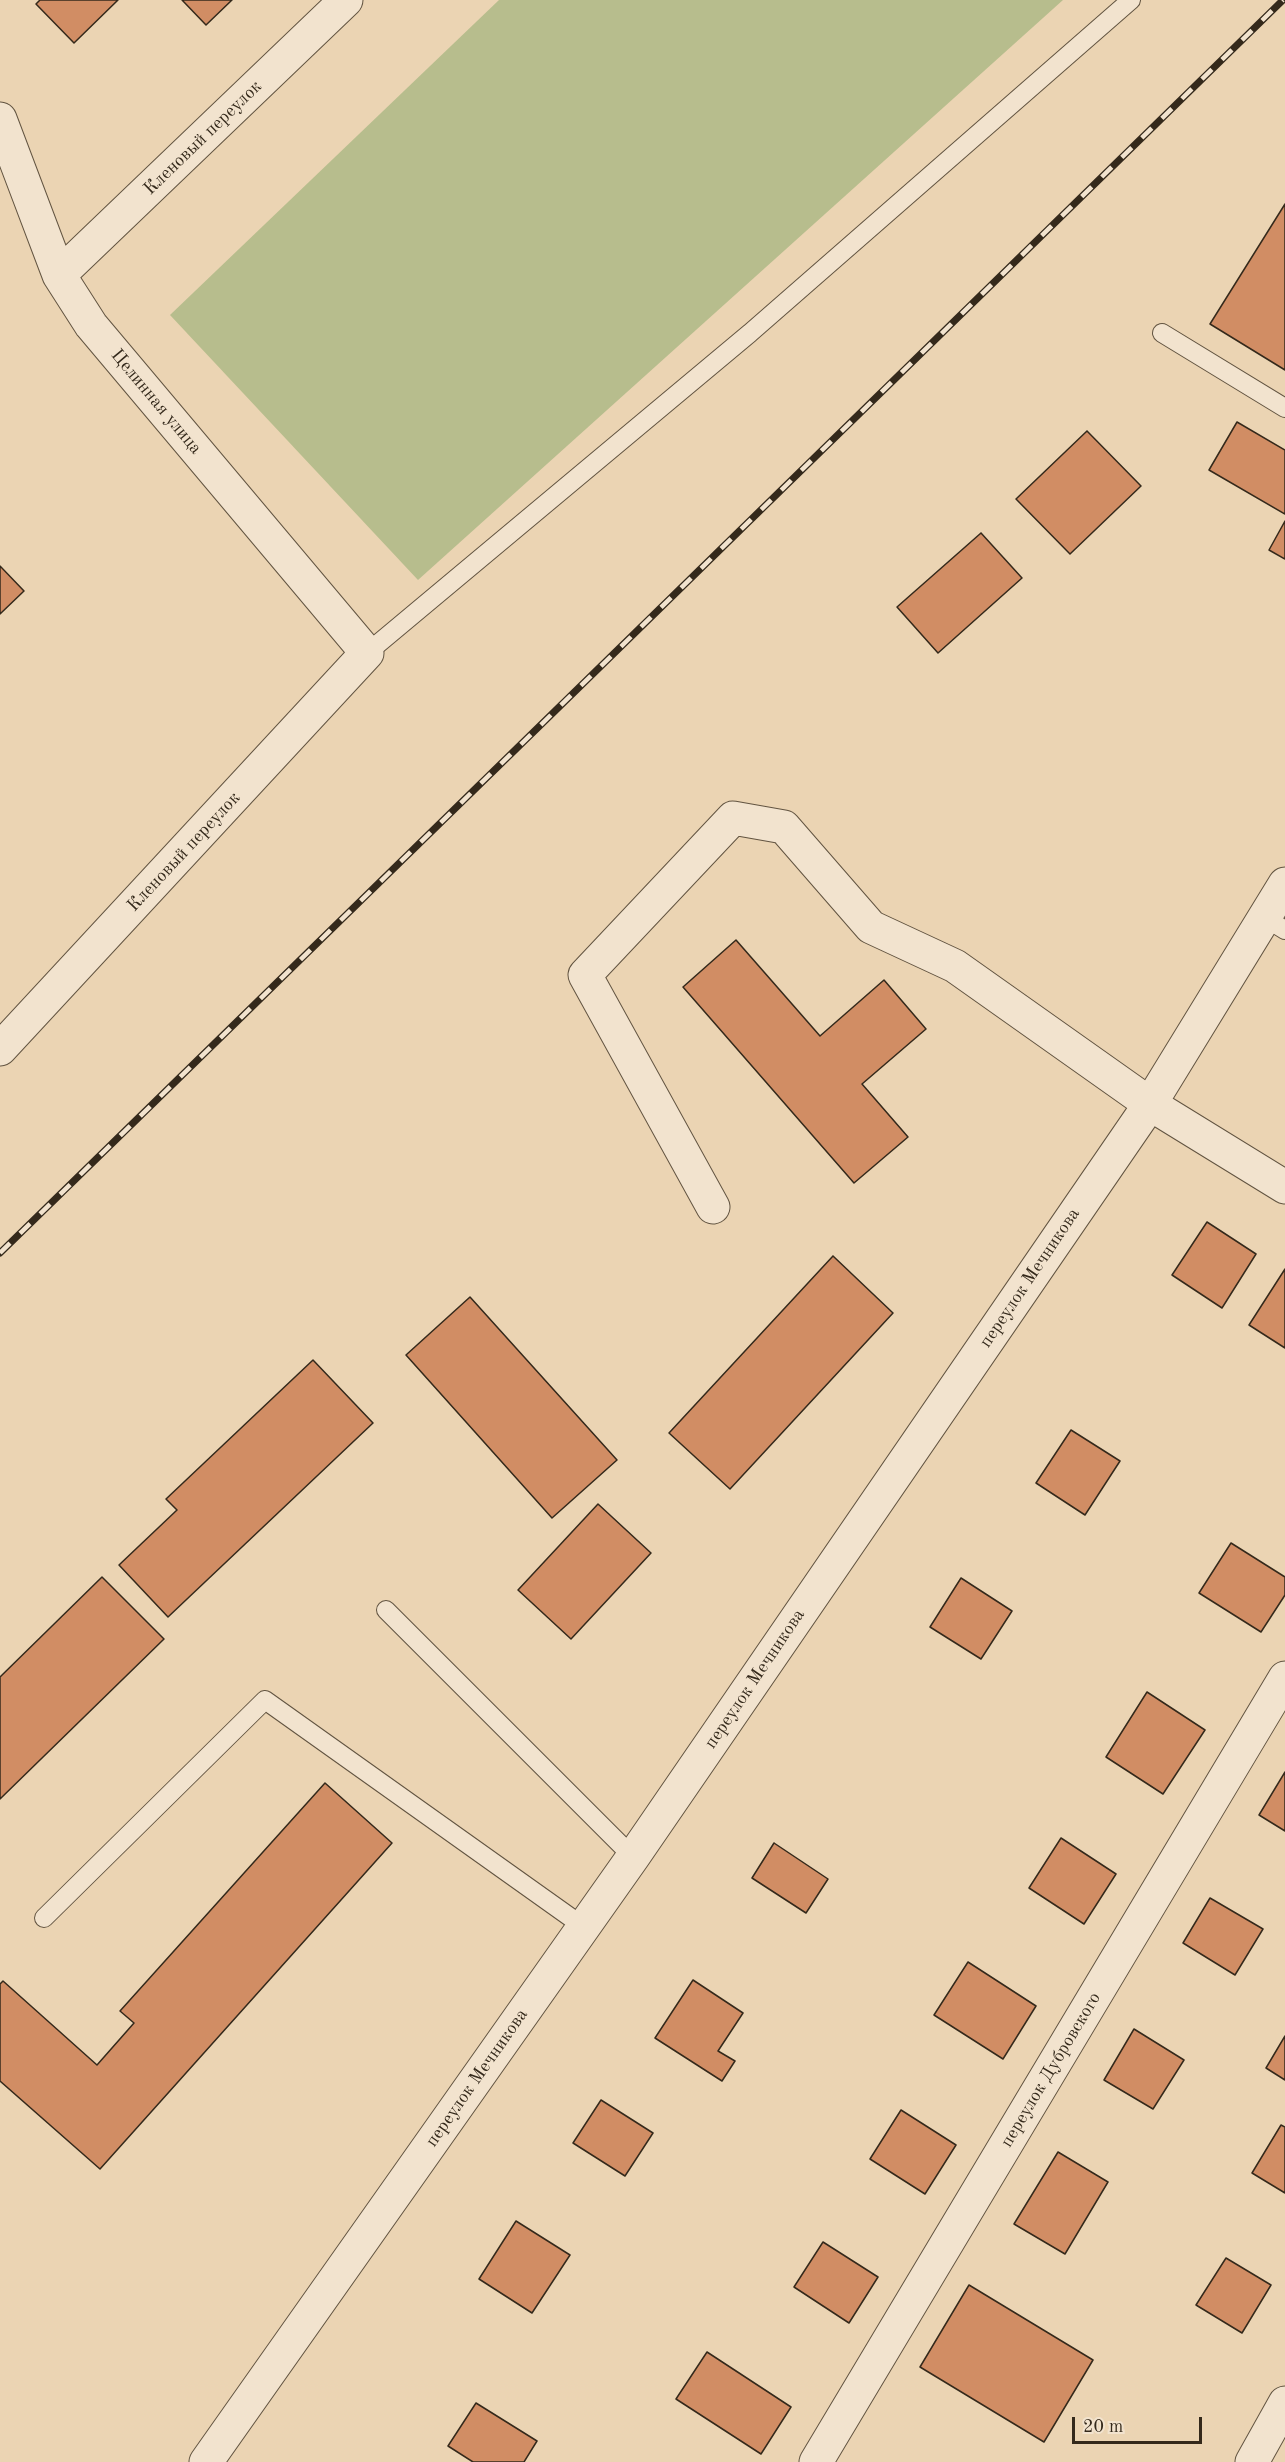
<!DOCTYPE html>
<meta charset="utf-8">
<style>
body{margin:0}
#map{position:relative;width:1285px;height:2462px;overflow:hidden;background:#ebd4b3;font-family:"Old Standard TT",serif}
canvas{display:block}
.scale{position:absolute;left:1072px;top:2417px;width:130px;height:27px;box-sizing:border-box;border:3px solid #34291b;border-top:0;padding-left:8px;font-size:18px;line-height:21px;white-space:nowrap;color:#34291b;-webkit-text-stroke:4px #f2e3ce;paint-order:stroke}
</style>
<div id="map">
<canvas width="1285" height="2462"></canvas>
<div class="scale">20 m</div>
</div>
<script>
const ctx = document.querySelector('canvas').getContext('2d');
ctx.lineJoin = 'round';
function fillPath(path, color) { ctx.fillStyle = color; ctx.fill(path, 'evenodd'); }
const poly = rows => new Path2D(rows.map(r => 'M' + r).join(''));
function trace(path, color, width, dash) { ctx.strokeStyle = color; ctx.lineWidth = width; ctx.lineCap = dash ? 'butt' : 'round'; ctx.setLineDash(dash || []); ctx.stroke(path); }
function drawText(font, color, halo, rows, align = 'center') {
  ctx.font = font + ' "Old Standard TT",serif'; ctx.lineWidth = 4.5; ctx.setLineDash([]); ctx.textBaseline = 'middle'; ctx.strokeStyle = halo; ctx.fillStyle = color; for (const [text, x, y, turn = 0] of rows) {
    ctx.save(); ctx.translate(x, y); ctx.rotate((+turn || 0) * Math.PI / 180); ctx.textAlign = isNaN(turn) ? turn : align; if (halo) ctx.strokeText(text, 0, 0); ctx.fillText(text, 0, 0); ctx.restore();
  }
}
fillPath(poly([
 [499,0,1063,0,418,580,170,315]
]), '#b7bd8d');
const building = poly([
 [40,0,118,0,74,43,36,4,40,0],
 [182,0,232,0,206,25,182,0],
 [1285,204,1285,370,1210,324,1285,204],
 [1237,422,1285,450,1285,514,1209,470,1237,422],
 [1087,431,1141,486,1070,554,1016,499,1087,431],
 [1285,521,1285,559,1269,550,1285,521],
 [981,533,1022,578,938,653,897,607,981,533],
 [0,566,24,591,0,614,0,566],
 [736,940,820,1036,884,980,926,1029,862,1084,908,1137,854,1183,683,987,736,940],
 [1207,1222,1256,1254,1222,1308,1172,1275,1207,1222],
 [833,1256,893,1313,730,1489,669,1433,833,1256],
 [1285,1269,1285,1348,1249,1325,1285,1269],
 [470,1297,617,1460,552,1518,406,1355,470,1297],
 [313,1360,373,1423,168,1617,119,1565,177,1510,166,1499,313,1360],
 [1071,1430,1120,1461,1085,1515,1036,1483,1071,1430],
 [598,1504,651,1553,571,1639,518,1590,598,1504],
 [1231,1543,1285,1577,1285,1595,1261,1632,1199,1593,1231,1543],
 [102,1577,164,1639,0,1799,0,1677,102,1577],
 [961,1578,1012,1611,981,1659,930,1627,961,1578],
 [1147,1692,1205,1730,1163,1794,1106,1757,1147,1692],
 [1285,1772,1285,1831,1259,1815,1285,1772],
 [325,1783,392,1843,100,2169,0,2081,0,1984,3,1981,97,2065,134,2023,120,2011,325,1783],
 [1061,1838,1116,1874,1084,1924,1029,1888,1061,1838],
 [774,1843,828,1879,806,1913,752,1878,774,1843],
 [1210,1898,1263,1929,1235,1975,1183,1943,1210,1898],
 [968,1962,1036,2006,1003,2059,934,2015,968,1962],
 [693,1980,743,2013,718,2051,735,2061,722,2081,655,2038,693,1980],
 [1134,2029,1184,2060,1153,2109,1104,2080,1134,2029],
 [1285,2036,1285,2080,1266,2068,1285,2036],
 [601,2100,653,2133,625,2176,573,2143,601,2100],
 [901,2110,956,2145,925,2194,870,2159,901,2110],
 [1281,2125,1285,2127,1285,2193,1252,2173,1281,2125],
 [1058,2152,1108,2182,1065,2254,1014,2224,1058,2152],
 [516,2221,570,2255,532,2313,479,2279,516,2221],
 [823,2242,878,2277,849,2323,794,2287,823,2242],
 [1226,2258,1271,2285,1242,2333,1196,2305,1226,2258],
 [969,2285,1093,2360,1044,2442,920,2367,969,2285],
 [707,2352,791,2407,761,2454,676,2399,707,2352],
 [476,2403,537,2441,524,2462,473,2462,448,2446,476,2403]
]);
fillPath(building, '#d18d64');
trace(building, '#34291b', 1.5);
const service = poly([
 [1162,333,1285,408],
 [367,653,750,333,1131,0],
 [1264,917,1285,930],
 [386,1610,633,1857],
 [44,1918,265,1700,584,1927]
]);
const minor = poly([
 [0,119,59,275,91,325,367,653,0,1049],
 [59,275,346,0],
 [713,1207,585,975,733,818,784,827,871,927,955,966,1150,1104,1285,1187],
 [816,2462,1285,1678],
 [1252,2462,1285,2403]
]);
const tertiary = poly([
 [206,2462,633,1857,1150,1104,1285,884]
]);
trace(service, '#625441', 20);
trace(minor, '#625441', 35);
trace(tertiary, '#625441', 35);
trace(service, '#f2e3ce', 18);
trace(minor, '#f2e3ce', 33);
trace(tertiary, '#f2e3ce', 33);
const rail = poly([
 [0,1253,1283,0]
]);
trace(rail, '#34291b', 7);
trace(rail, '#f2e3ce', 4.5, [14]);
drawText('18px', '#34291b', '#f2e3ce', [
 ["Кленовый переулок",203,138,-44],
 ["Целинная улица",156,402,50],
 ["Кленовый переулок",184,852,-47],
 ["переулок Мечникова",1030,1278,-56],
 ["переулок Мечникова",755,1679,-56],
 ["переулок Дубровского",1051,2070,-59],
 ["переулок Мечникова",477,2078,-55]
]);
</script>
